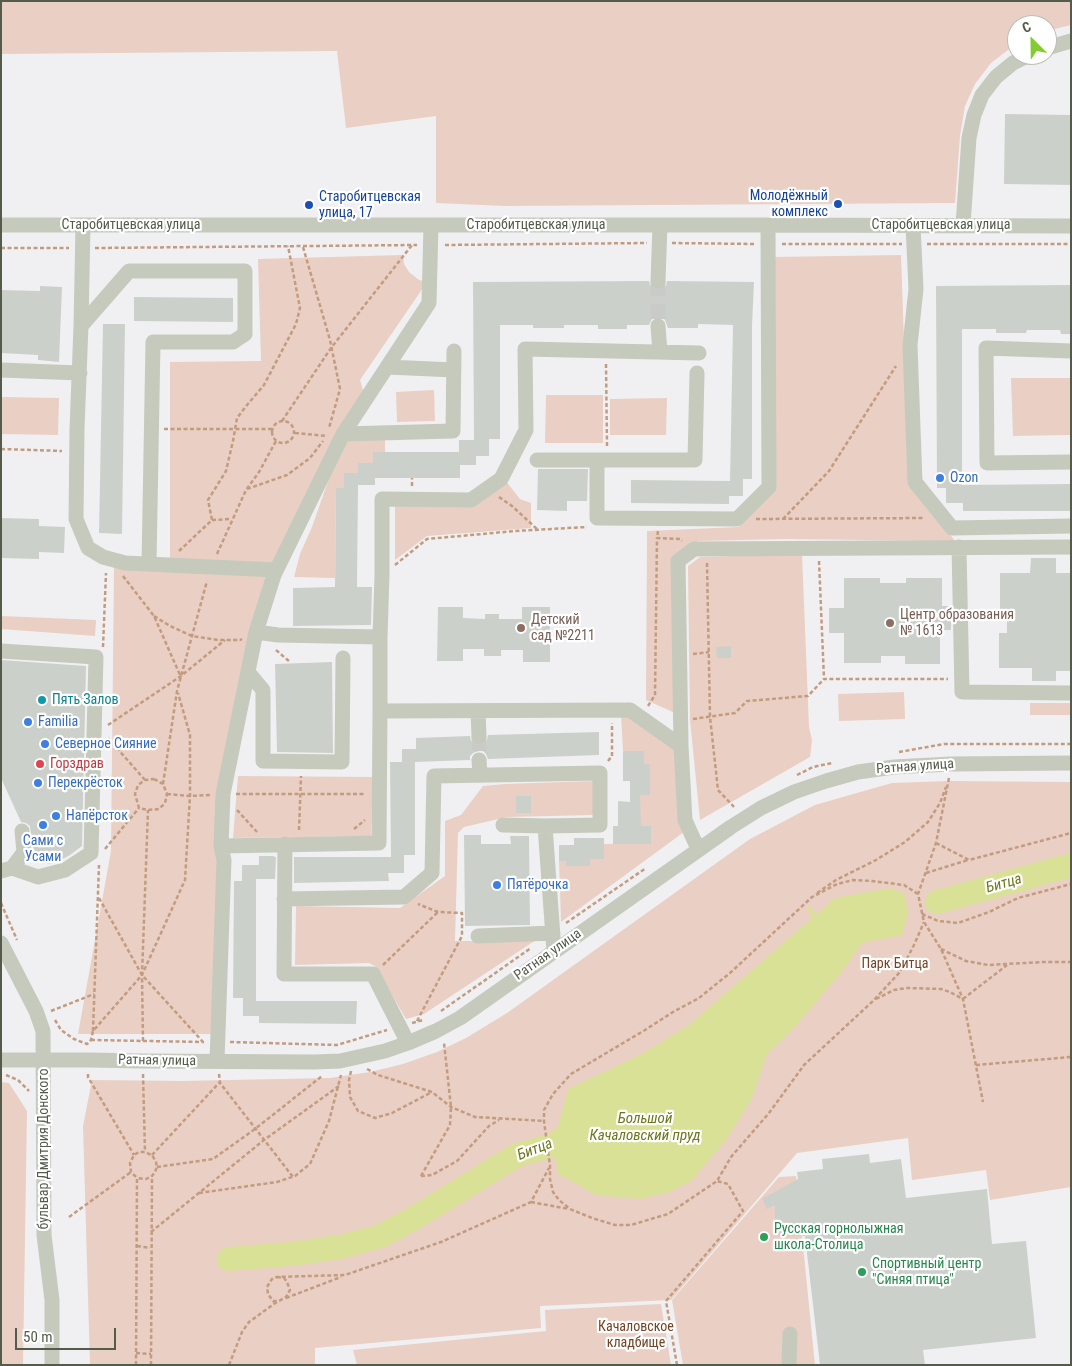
<!DOCTYPE html>
<meta charset="utf-8">
<style>
body{margin:0}
#map{position:relative;width:1072px;height:1366px;overflow:hidden;background:#f0f0f2;font-family:"Roboto Condensed",sans-serif}
canvas{display:block}
.frame{position:absolute;inset:0;border:2px solid #545b4a;pointer-events:none}
.north{position:absolute;left:1007px;top:15px;width:50px;height:50px;box-sizing:border-box;background:#fff;border:1px solid #bbbdb7;border-radius:50%;rotate:337deg;font-size:14px;font-weight:700;line-height:20px;text-align:center;color:#545b4a}
.north::after{content:'';display:block;margin:auto;width:18px;height:22px;background:#83cb30;clip-path:polygon(50% 0,100% 100%,50% 72%,0 100%)}
.scale{position:absolute;left:15px;top:1328px;width:101px;height:22px;box-sizing:border-box;border:2px solid #545b4a;border-top:0;padding-left:6px;font-size:15px;line-height:18px;white-space:nowrap;color:#545b4a;-webkit-text-stroke:4px #fff;paint-order:stroke}
</style>
<div id="map">
<canvas width="1072" height="1366"></canvas>
<div class="frame"></div>
<div class="north">С</div>
<div class="scale">50 m</div>
</div>
<script>
const ctx = document.querySelector('canvas').getContext('2d');
ctx.lineJoin = 'round';
function fillPath(path, color) { ctx.fillStyle = color; ctx.fill(path, 'evenodd'); }
const poly = rows => new Path2D(rows.map(r => 'M' + r).join(''));
function trace(path, color, width, dash) { ctx.strokeStyle = color; ctx.lineWidth = width; ctx.lineCap = dash ? 'butt' : 'round'; ctx.setLineDash(dash || []); ctx.stroke(path); }
function drawText(font, color, halo, rows, align = 'center') {
  ctx.font = font + ' "Roboto Condensed",sans-serif'; ctx.lineWidth = 4.5; ctx.setLineDash([]); ctx.textBaseline = 'middle'; ctx.strokeStyle = halo; ctx.fillStyle = color; for (const [text, x, y, turn = 0] of rows) {
    ctx.save(); ctx.translate(x, y); ctx.rotate((+turn || 0) * Math.PI / 180); ctx.textAlign = isNaN(turn) ? turn : align; if (halo) ctx.strokeText(text, 0, 0); ctx.fillText(text, 0, 0); ctx.restore();
  }
}
fillPath(poly([
 [1,1,1071,1,1071,25,1047,31,1047,25,1017,25,1017,45,1008,50,991,63,975,84,965,106,960,136,955,203,504,206,436,203,436,116,346,128,337,51,1,54],
 [403,255,404,264,409,272,419,280,427,282,360,380,363,390,361,398,282,552,219,797,213,1034,78,1034,111,851,114,568,170,571,170,362,261,361,258,259],
 [901,255,909,483,955,541,785,539,698,541,674,558,675,713,646,700,647,531,739,527,776,488,775,257],
 [1011,378,1071,378,1071,435,1013,436],
 [434,390,435,421,397,422,396,392],
 [546,395,603,395,603,443,545,443],
 [1,397,59,398,58,435,1,434],
 [667,398,666,435,610,435,610,399],
 [385,436,385,452,373,463,358,463,358,473,344,473,344,488,336,489,335,578,294,577,300,554,312,527,334,464,345,437],
 [505,480,520,499,531,503,531,528,427,536,395,560,395,505,471,504],
 [802,554,809,727,812,740,810,757,700,820,690,720,688,566,700,557],
 [1,616,96,620,95,636,1,629],
 [904,692,905,719,839,721,838,694],
 [1030,703,1071,703,1071,715,1030,715],
 [629,714,677,749,684,832,561,922,559,861,566,861,566,866,590,866,590,859,604,844,651,843,651,826,641,826,634,795,650,795,650,764,644,764,644,751,623,751,621,715],
 [238,776,373,777,371,836,233,838],
 [593,781,593,815,507,817,464,827,458,833,455,941,473,941,539,938,424,1014,406,1019,375,966,369,963,295,965,296,906,400,908,445,876,445,821,461,815,483,786,505,784],
 [948,781,1071,782,1071,1187,990,1200,986,1170,912,1180,908,1138,797,1153,671,1300,540,1306,541,1328,315,1348,315,1365,90,1365,83,1126,92,1080,182,1081,330,1078,370,1072,403,1064,437,1052,466,1038,507,1013,750,839,815,805,892,783],
 [1,1082,9,1083,27,1111,23,1365,1,1365],
 [796,1176,815,1365,683,1365,672,1300,779,1177],
 [661,1304,671,1365,357,1365,353,1350,546,1331,545,1310]
]), '#eacfc4');
fillPath(poly([
 [890,888,905,894,908,914,902,935,862,943,841,973,793,1029,767,1054,752,1098,727,1139,691,1181,669,1192,640,1199,596,1195,558,1174,553,1145,568,1089,642,1054,689,1025,835,898]
]), '#d9e196');
trace(poly([
 [809,909,814,916]
]), '#d9e196', 4);
trace(poly([
 [937,902,1071,865],
 [229,1259,290,1254,340,1247,381,1236,416,1217,517,1155,553,1145,579,1128]
]), '#d9e196', 24);
fillPath(poly([
 [1005,114,1071,115,1071,185,1004,184],
 [649,281,650,285,653,289,658,290,663,289,666,286,667,281,754,282,752,326,752,479,743,479,743,496,729,496,729,504,631,503,631,480,730,481,733,325,698,324,698,328,668,328,665,320,662,317,658,317,652,319,649,325,627,325,627,329,598,329,598,325,564,325,564,328,533,328,533,325,500,325,500,439,489,439,489,456,476,456,476,465,460,465,460,478,375,478,375,485,358,485,357,587,372,587,371,625,293,626,293,588,335,587,336,488,344,488,344,473,358,473,358,463,373,463,373,452,459,452,459,440,474,440,473,282],
 [1071,285,1071,334,1061,334,1060,330,1027,330,1026,333,996,333,996,329,962,329,962,485,1071,484,1071,511,963,511,963,503,946,503,946,488,937,488,936,286],
 [40,286,62,287,59,362,38,360,38,355,1,353,1,290,40,291],
 [134,297,233,298,233,322,134,321],
 [103,324,125,324,122,534,99,533],
 [538,469,588,469,587,501,567,501,567,511,537,510],
 [1,518,39,519,39,526,65,527,64,553,39,552,39,559,1,558],
 [1031,558,1056,558,1056,573,1071,573,1071,671,1056,671,1056,681,1032,681,1032,668,999,668,999,633,1007,633,1007,610,1000,609,1000,573,1030,573],
 [844,578,880,578,880,583,906,583,906,578,942,578,942,606,951,606,951,630,940,630,940,664,905,664,905,656,881,656,881,663,844,663,844,633,829,633,829,608,844,608],
 [438,607,463,607,463,618,485,619,485,614,499,614,499,619,522,619,522,607,550,607,550,662,523,662,523,650,501,650,501,656,484,656,484,649,463,649,463,661,437,661],
 [731,646,731,658,717,658,716,647],
 [1,660,86,666,82,846,70,855,59,861,49,864,40,861,33,849,30,826,26,823,21,822,1,778],
 [332,662,333,753,277,752,275,664],
 [599,732,599,755,488,759,486,754,483,751,479,751,473,753,470,756,470,760,415,762,415,855,404,855,404,873,388,873,389,881,294,883,294,857,391,857,390,762,402,762,402,749,416,749,416,738,470,736,471,741,475,744,479,745,484,744,487,740,488,735],
 [623,751,644,751,644,764,650,764,650,795,640,795,641,826,651,826,651,844,613,844,613,826,618,826,618,801,630,802,630,781,623,781],
 [516,796,531,796,531,813,516,813],
 [464,835,481,835,481,844,511,844,510,836,529,836,530,925,465,926],
 [574,838,604,838,604,859,590,859,590,866,566,866,566,861,559,861,559,845,574,845],
 [259,856,274,856,274,857,276,857,275,879,256,879,256,1001,357,1001,356,1024,259,1023,259,1016,243,1016,243,998,233,998,234,881,242,881,242,865,259,865],
 [869,1154,870,1163,901,1159,906,1198,987,1189,992,1244,1026,1241,1036,1338,923,1350,925,1365,820,1365,805,1236,775,1236,775,1205,767,1209,762,1199,798,1179,797,1172,823,1169,822,1159]
]), '#ccd0ca');
trace(poly([
 [658,281,658,326],
 [479,736,479,760]
]), '#c9cbc8', 15, [15, 8]);
trace(poly([
 [672,243,754,244],
 [782,244,902,244],
 [927,244,1071,244],
 [445,245,647,243],
 [303,247,330,340,340,389,329,428],
 [1,248,69,248],
 [95,248,417,245],
 [606,364,607,446],
 '272 432a11 11 0 1 1 22 0a11 11 0 1 1-22 0Z',
 [282,421,331,348,412,245],
 [164,429,272,429],
 [295,433,327,436],
 [1,449,62,451],
 [412,486,412,478],
 [247,489,287,475,310,458,323,441],
 [499,497,512,506,538,530],
 [756,519,925,518],
 [783,519,829,471,896,366],
 [212,520,231,519],
 [658,531,657,538,680,539,682,541],
 [179,551,212,520,208,500,226,471,233,441,237,418,247,405,264,385,296,324,300,308,288,246],
 [217,554,246,490,259,472,276,441],
 [819,561,824,679,948,679],
 [707,563,710,717,718,790,734,807],
 [395,565,427,539,515,531,587,527],
 [123,576,154,616,180,675],
 [154,616,170,626,192,636,218,640,240,640,242,639],
 [103,647,106,573],
 [276,650,290,662],
 [693,654,709,652],
 [648,706,655,695,657,538],
 [693,719,735,713,747,701,808,696,824,679],
 [108,725,181,676,225,640],
 [108,738,145,780],
 [899,752,944,744,1071,744],
 [608,761,612,756,612,723],
 [797,775,813,767,832,763],
 [949,778,936,843,918,894,924,922,941,949,963,999,983,1102],
 [154,779,163,784,167,794,165,803,159,809,148,810,139,808,135,794,138,785,145,780,154,779],
 [163,784,177,691,207,581],
 [167,794,190,796,211,795],
 [236,794,366,794],
 [237,810,257,832],
 [354,829,365,820],
 [299,830,301,776],
 [936,843,969,860,1071,833],
 [105,849,139,808],
 [926,873,968,860],
 [817,893,836,880,876,860,905,842,928,822,940,803,946,787],
 [918,894,904,885,872,881,853,880,837,884,812,897,730,973,699,998,673,1012,645,1030,571,1074,553,1094,544,1110,544,1121,550,1166,550,1179,553,1192,559,1200,570,1209,592,1218,615,1225,631,1225,668,1214,717,1181,731,1157,769,1113,804,1065,873,1001,900,972,914,945,924,922],
 [99,898,142,975,203,1042],
 [1,903,17,940],
 [922,914,938,921,958,923,989,912,1018,898,1071,884],
 [566,923,646,868],
 [941,949,966,961,988,965,1043,962,1071,962],
 [383,965,438,912],
 [876,999,894,990,907,988,941,989,950,992,961,998],
 [963,999,1007,965],
 [51,1011,94,994],
 [441,1011,531,948],
 [55,1020,61,1030,74,1039,87,1044,91,1040,93,1031,142,975,148,810],
 [417,1021,462,936,462,913,438,912,418,904],
 [412,1023,423,1020],
 [93,1031,99,865],
 [91,1040,204,1042],
 [143,1041,142,975,185,880,190,796,190,735,178,693],
 [230,1042,337,1045,387,1030],
 [976,1065,1071,1057],
 [367,1069,378,1075,432,1092,451,1107,475,1117,544,1121],
 [351,1071,349,1080,350,1097,358,1111,375,1118,392,1113,432,1092],
 [88,1074,88,1077,134,1155],
 [143,1074,145,1152],
 [219,1074,220,1083,293,1177],
 [6,1075,18,1080,29,1091],
 [152,1155,219,1083],
 [157,1167,213,1159,255,1129,322,1076],
 [421,1176,450,1125,451,1107,444,1043],
 [421,1176,432,1175,457,1161,489,1126,499,1120],
 [199,1193,277,1182,295,1176,310,1164,329,1121,341,1075],
 [531,1202,569,1209],
 [69,1217,131,1172],
 [151,1232,264,1140,339,1086],
 [137,1246,150,1248],
 [277,1277,284,1278,287,1282,290,1290,286,1297,279,1301,273,1301,268,1294,267,1287,272,1279,277,1277,345,1275,441,1242,531,1202,549,1168],
 [286,1298,341,1277],
 [136,1353,151,1354],
 [136,1365,137,1178,131,1172,130,1163,134,1155,139,1152,145,1152,149,1154,152,1155,156,1162,157,1167,155,1172,152,1176,146,1179,137,1178],
 [151,1365,152,1176],
 [229,1365,242,1332,249,1322,278,1301],
 [677,1365,666,1301,743,1211,728,1184,717,1181]
]), '#c39c80', 2.5, [4, 2.5]);
trace(poly([
 [1047,48,1071,41],
 [1,225,768,225,1071,226],
 [913,225,916,289,910,345,915,482,952,528,1071,526],
 [963,225,969,138,974,115,982,95,996,77,1013,63,1029,55],
 [658,281,660,225],
 [81,326,83,225],
 [658,326,660,352],
 [1071,351,986,348,987,463,1071,462],
 [387,367,454,370],
 [1,370,80,373],
 [697,373,695,460,597,460,597,518,737,519,769,487,768,225],
 [343,434,453,431,454,351],
 [537,460,597,460],
 [959,547,962,692,1071,693],
 [149,564,153,342,233,342,245,334,245,271,129,271,81,326,77,429,76,519,88,548,103,557,125,563,276,570],
 [256,632,278,635,380,637,380,711,630,710,681,746,685,820,698,849],
 [380,637,382,575,382,499,471,500,501,479,526,430,525,349,699,353],
 [1,651,96,657,91,853,65,870,38,877,12,868],
 [248,672,263,690,263,761,342,762,343,658],
 [478,711,479,736],
 [681,746,678,561,694,549,1071,547],
 [479,760,480,775],
 [545,826,554,951],
 [285,844,284,974,373,974,408,1043],
 [221,846,379,843,380,711],
 [1,871,12,868,24,852,22,831],
 [284,899,404,897,432,873,434,776,600,773,600,825,545,826,503,825],
 [478,936,553,933],
 [1,943,36,1011,43,1031,44,1235,52,1300,52,1365],
 [1,1060,88,1060,143,1061,314,1062,340,1061,385,1051,408,1043,436,1031,460,1018,731,827,761,808,794,792,826,781,858,772,894,767,951,764,1071,763],
 [217,1061,224,860,221,846,223,794,256,632,274,575,343,434,429,303,431,226],
 [789,1365,790,1334]
]), '#c5cabd', 15);
for (const [x, y, r, color] of [
 [838,204,5,"#1a4fb4"],
 [309,205,5,"#1a4fb4"],
 [940,478,5,"#3f7fe0"],
 [890,623,5,"#8d6e63"],
 [521,628,5,"#8d6e63"],
 [42,700,5,"#0f9aa8"],
 [28,722,5,"#3f7fe0"],
 [45,744,5,"#3f7fe0"],
 [40,764,5,"#e0444e"],
 [38,783,5,"#3f7fe0"],
 [56,816,5,"#3f7fe0"],
 [43,825,5,"#3f7fe0"],
 [497,885,5,"#3f7fe0"],
 [764,1237,5,"#2e9e5b"],
 [862,1272,5,"#2e9e5b"]
]) { const dot = new Path2D(); dot.arc(x, y, r, 0, 2 * Math.PI); ctx.fillStyle = color; ctx.fill(dot); trace(dot, '#fff', 2); }
drawText('14px', '#164399', '#fff', [
 ["Молодёжный",828,196],
 ["комплекс",828,212],
 ["Старобитцевская",319,197,"left"],
 ["улица, 17",319,213,"left"]
], 'right');
drawText('14px', '#545b4a', '#fff', [
 ["Старобитцевская улица",131,225],
 ["Старобитцевская улица",536,225],
 ["Старобитцевская улица",941,225],
 ["Ратная улица",915,767,-4],
 ["Ратная улица",548,955,-35],
 ["Ратная улица",157,1061,1],
 ["бульвар Дмитрия Донского",44,1149,-90]
]);
drawText('14px', '#366cbe', '#fff', [
 ["Ozon",950,478],
 ["Familia",38,722],
 ["Северное Сияние",55,744],
 ["Перекрёсток",48,783],
 ["Напёрсток",66,816],
 ["Сами с",43,841,"center"],
 ["Усами",43,857,"center"],
 ["Пятёрочка",507,885]
], 'left');
drawText('14px', '#785e54', '#fff', [
 ["Центр образования",900,615],
 ["№ 1613",900,631],
 ["Детский",531,620],
 ["сад №2211",531,636]
], 'left');
drawText('14px', '#0d838f', '#fff', [
 ["Пять Залов",52,700]
], 'left');
drawText('14px', '#be3a42', '#fff', [
 ["Горздрав",50,764]
], 'left');
drawText('14px', '#734323', '#fff', [
 ["Парк Битца",895,964],
 ["Качаловское",636,1327],
 ["кладбище",636,1343]
]);
drawText('14px', '#27864d', '#fff', [
 ["Русская горнолыжная",774,1229],
 ["школа-Столица",774,1245],
 ["Спортивный центр",872,1264],
 ["\"Синяя птица\"",872,1280]
], 'left');
drawText('italic 15px', '#6c771b', '#fff', [
 ["Битца",1004,884,-16],
 ["Большой",645,1119],
 ["Качаловский пруд",645,1136],
 ["Битца",535,1150,-21]
]);
</script>
